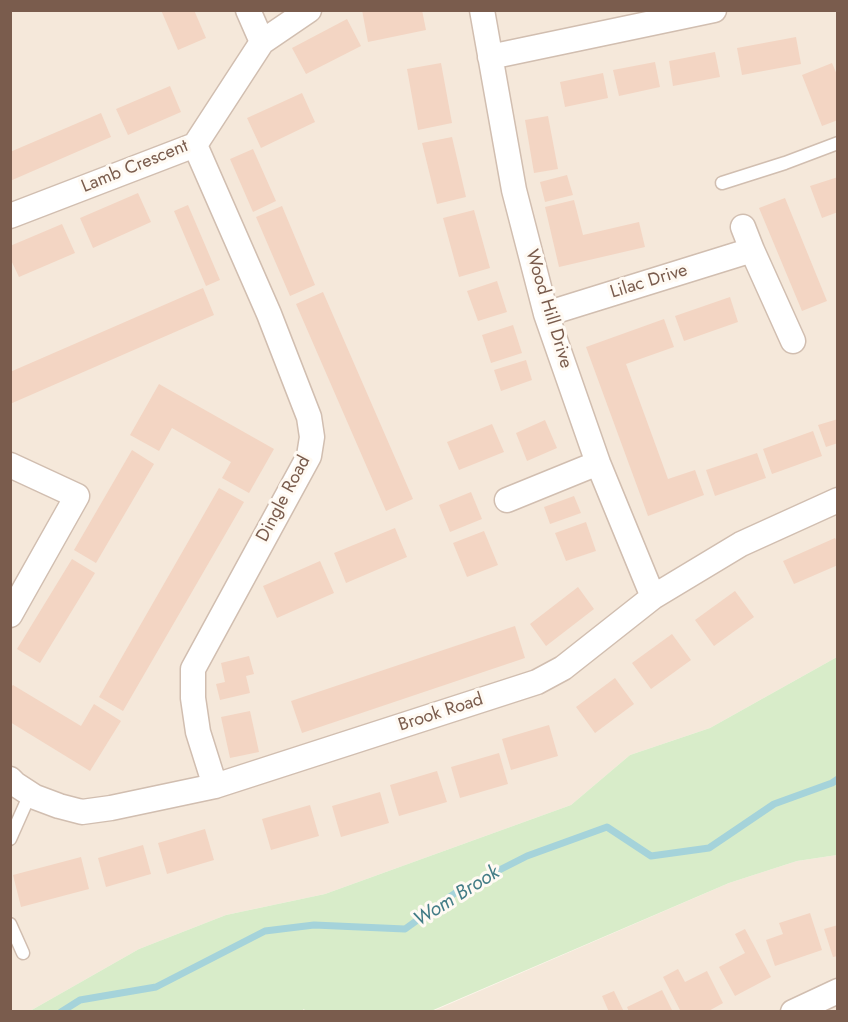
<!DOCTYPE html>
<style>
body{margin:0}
#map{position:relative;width:848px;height:1022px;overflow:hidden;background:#fdf6ec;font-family:Jost,sans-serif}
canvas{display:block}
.frame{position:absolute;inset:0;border:12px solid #7a5c4d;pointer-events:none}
</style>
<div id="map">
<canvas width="848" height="1022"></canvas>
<div class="frame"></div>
</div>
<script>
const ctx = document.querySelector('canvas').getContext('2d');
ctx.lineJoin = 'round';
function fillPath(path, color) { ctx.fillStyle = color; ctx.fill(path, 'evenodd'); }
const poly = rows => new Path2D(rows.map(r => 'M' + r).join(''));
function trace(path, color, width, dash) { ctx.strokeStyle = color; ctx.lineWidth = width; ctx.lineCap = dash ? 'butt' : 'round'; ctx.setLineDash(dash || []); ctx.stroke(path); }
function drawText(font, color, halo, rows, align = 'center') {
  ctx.font = font + ' Jost,sans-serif'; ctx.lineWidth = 6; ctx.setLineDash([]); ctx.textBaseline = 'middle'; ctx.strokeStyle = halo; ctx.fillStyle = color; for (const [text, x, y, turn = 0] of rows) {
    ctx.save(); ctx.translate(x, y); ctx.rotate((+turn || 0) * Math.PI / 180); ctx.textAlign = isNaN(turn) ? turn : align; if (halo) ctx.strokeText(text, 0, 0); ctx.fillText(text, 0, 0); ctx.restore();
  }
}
fillPath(poly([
 [10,11,837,11,837,657,710,728,630,755,571,805,325,894,226,915,139,949,30,1011,11,1011],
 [837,855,837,1011,431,1012,729,883,797,861]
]), '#f5e8da');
fillPath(poly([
 [837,657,837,855,797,861,729,883,431,1011,306,1012,304,1009,300,1012,30,1011,139,949,226,915,325,894,571,805,630,755,710,728]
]), '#d8ecc9');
trace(poly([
 [61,1012,80,1000,156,987,265,931,314,925,405,929,458,891,527,856,607,827,651,856,709,848,774,804,832,783,838,779]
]), '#a5d3da', 7);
fillPath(poly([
 [161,10,194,10,206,38,178,50],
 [362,10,422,10,426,30,368,42],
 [347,19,361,46,306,74,292,48],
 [796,37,801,64,742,75,737,48],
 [715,52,720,77,673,86,669,61],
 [655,62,660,87,619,96,613,70],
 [441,63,452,123,418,130,407,69],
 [832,63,838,77,838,120,822,126,802,75],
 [603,73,608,98,565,107,560,82],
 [170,86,181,112,128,135,116,109],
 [302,93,315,122,261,148,247,118],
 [101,113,111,137,10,181,10,152],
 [548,116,558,169,534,173,525,120],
 [452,137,466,197,437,204,422,143],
 [253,149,276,201,253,212,230,159],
 [567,175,573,195,545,202,540,182],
 [838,177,838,212,822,218,810,186],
 [138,193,151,222,93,248,80,218],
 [785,198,827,301,802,311,759,208],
 [574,200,583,235,639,222,645,247,559,267,545,207],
 [188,205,220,280,206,286,174,211],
 [282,206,315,285,290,296,256,217],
 [474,210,490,268,459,277,443,218],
 [62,224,75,253,19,277,10,258,10,246],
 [497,281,507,312,478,321,467,291],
 [203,288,214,315,10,404,10,372],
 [323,292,413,499,386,511,296,304],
 [730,297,738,322,684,341,675,316],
 [664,319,674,347,626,364,668,479,695,470,704,495,648,516,586,347],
 [513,325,522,353,491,363,482,335],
 [526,360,532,380,501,391,494,370],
 [159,384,274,449,249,493,222,478,231,462,172,428,159,451,130,435],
 [838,419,838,443,826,447,818,425],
 [545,420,557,448,527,461,516,433],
 [492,424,504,452,459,470,447,442],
 [813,431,822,456,772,474,763,449],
 [132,450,154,464,96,563,74,550],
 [757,453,766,478,715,496,706,470],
 [219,488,244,502,123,711,99,697],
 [471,492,482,519,450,532,439,505],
 [574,496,581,513,550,524,544,507],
 [586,522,596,551,566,561,555,533],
 [395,528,407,557,346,583,334,553],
 [484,531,498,565,467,577,453,543],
 [835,538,838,544,838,565,794,584,783,561],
 [72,559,95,573,40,663,17,649],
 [320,561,334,593,277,618,263,586],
 [578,587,594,609,546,646,530,624],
 [735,591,754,617,714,646,695,620],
 [515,626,525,658,302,733,291,701],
 [672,634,691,660,651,689,632,663],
 [249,656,254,674,246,676,250,693,220,700,216,684,225,682,221,663],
 [615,678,634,704,595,733,576,707],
 [13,685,81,726,94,704,121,721,90,771,10,722,10,688],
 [250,711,259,752,230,758,221,717],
 [549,725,558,756,511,770,502,739],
 [499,753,508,784,460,798,451,767],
 [437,771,447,802,399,816,390,785],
 [380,792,389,823,341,837,332,806],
 [310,805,319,836,271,850,262,819],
 [205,829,214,860,167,874,158,843],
 [143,845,151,874,106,887,98,858],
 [81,857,89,889,21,907,13,875],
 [810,913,822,950,775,966,766,940,783,934,779,923],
 [838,925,838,956,833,957,824,929],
 [745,929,771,977,735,996,719,967,745,953,735,934],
 [678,969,685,982,707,971,723,1003,707,1012,681,1012,663,977],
 [662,990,673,1012,629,1012,627,1007],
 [614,991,624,1012,609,1012,602,996]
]), '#f3d5c3');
const lane = poly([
 [722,183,785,163,838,143],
 [10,839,30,794],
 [10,924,23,953]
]);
const street = poly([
 [248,10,262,42],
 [482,10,514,190,546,314,598,463,653,597],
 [490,57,714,10],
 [195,145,269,314,309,417,312,437,309,456,193,669,193,698,198,732,215,786],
 [10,216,195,145,262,42,309,10],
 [752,250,793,341],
 [546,314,752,250,743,227],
 [10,465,77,496,10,615],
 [507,500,598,463],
 [10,779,15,784,35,797,59,806,82,812,111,808,215,786,537,682,563,668,653,597,741,544,838,500],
 [793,1012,838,991]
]);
trace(lane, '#d1beb0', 15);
trace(street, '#d1beb0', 27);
trace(lane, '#fff', 12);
trace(street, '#fff', 24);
drawText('18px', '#7a5c4d', '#fffaf3', [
 ["Lamb Crescent",135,167,-22],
 ["Lilac Drive",649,282,-17],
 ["Wood Hill Drive",548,309,73],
 ["Dingle Road",284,499,-62],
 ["Brook Road",441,713,-18]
]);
drawText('italic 20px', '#437c86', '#fffaf3', [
 ["Wom Brook",457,897,-32]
]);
</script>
